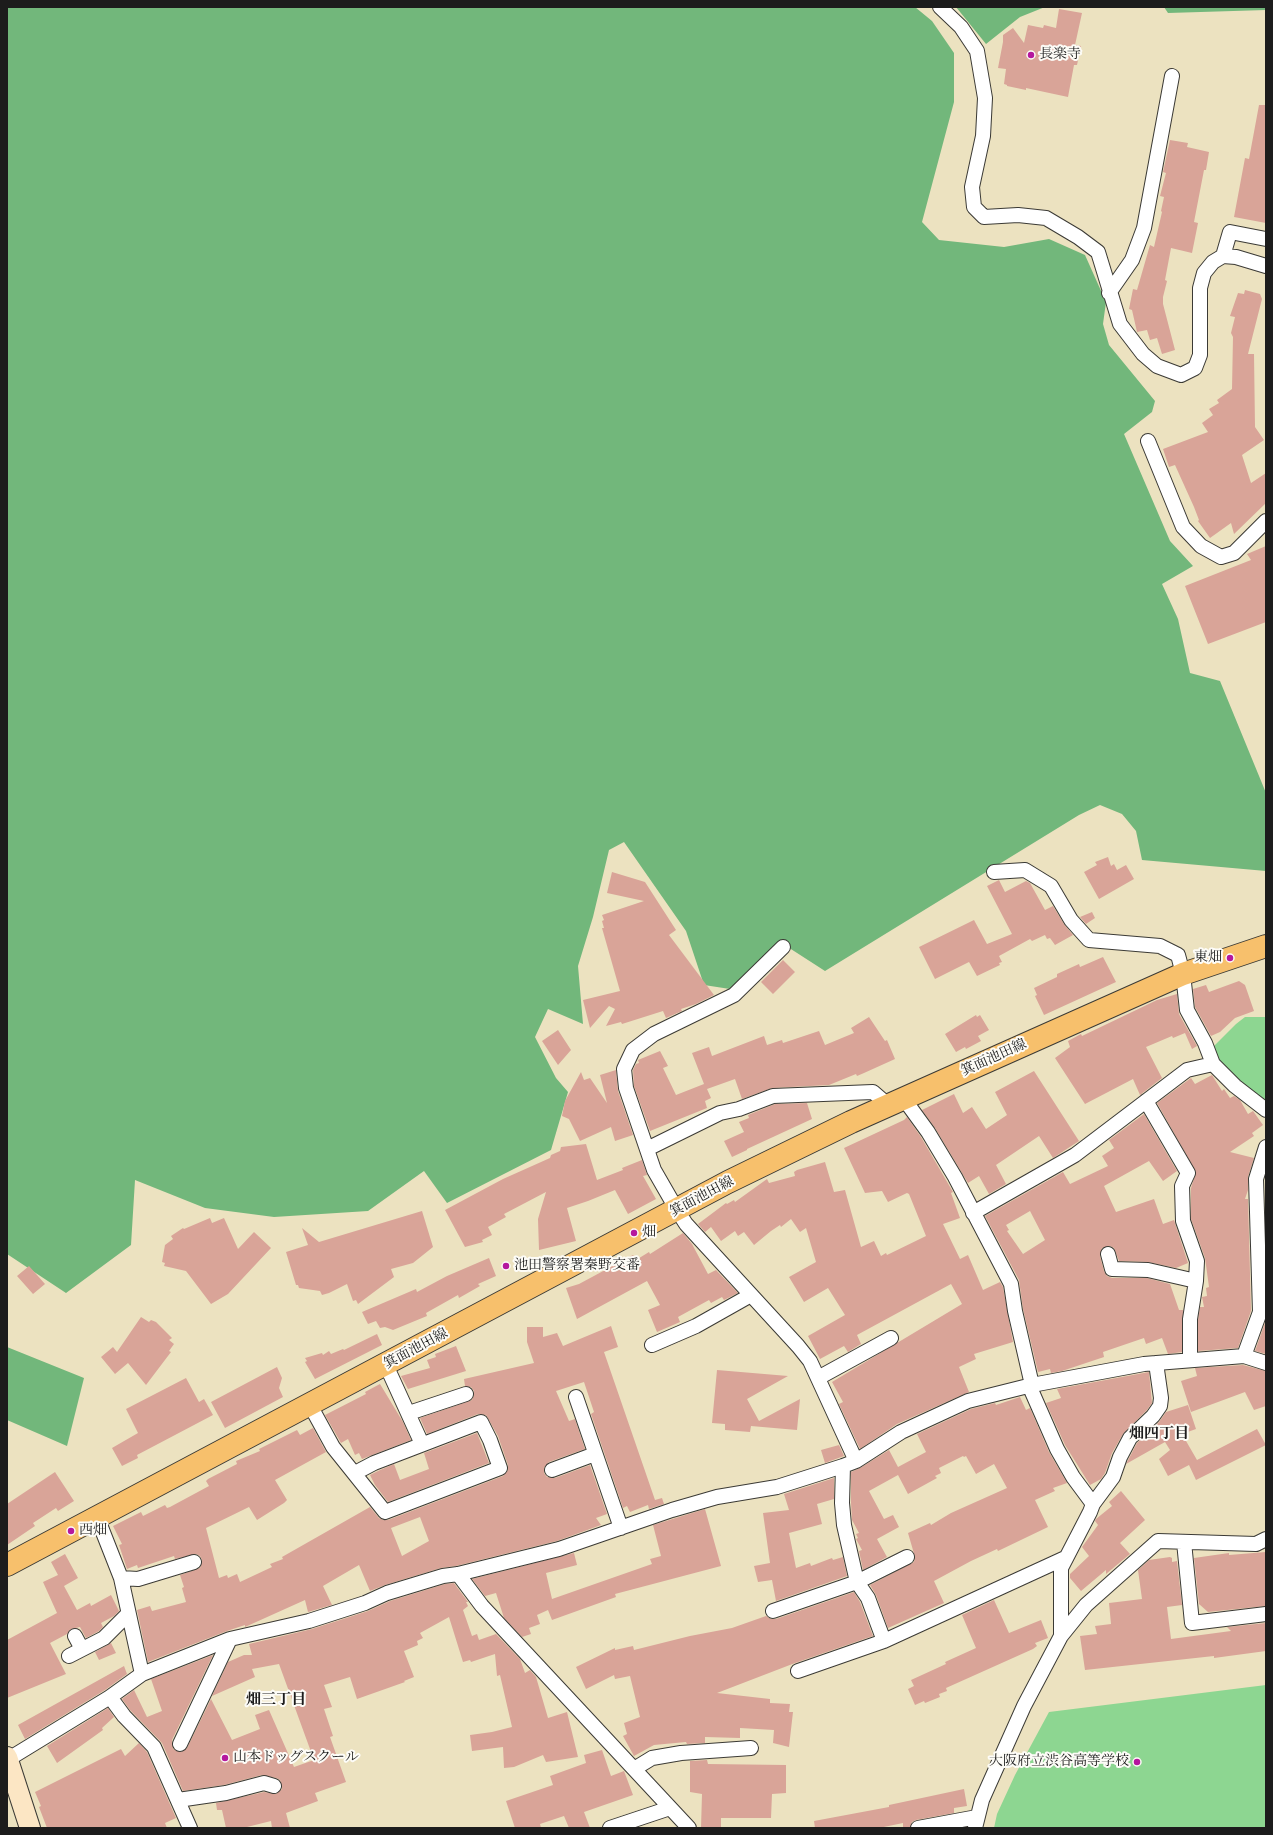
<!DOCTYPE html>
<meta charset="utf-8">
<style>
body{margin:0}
#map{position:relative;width:1273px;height:1835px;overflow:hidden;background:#ece2c0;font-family:Alegreya,serif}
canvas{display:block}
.frame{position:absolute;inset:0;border:8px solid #1c1c1c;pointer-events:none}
</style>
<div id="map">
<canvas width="1273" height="1835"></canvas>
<div class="frame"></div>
</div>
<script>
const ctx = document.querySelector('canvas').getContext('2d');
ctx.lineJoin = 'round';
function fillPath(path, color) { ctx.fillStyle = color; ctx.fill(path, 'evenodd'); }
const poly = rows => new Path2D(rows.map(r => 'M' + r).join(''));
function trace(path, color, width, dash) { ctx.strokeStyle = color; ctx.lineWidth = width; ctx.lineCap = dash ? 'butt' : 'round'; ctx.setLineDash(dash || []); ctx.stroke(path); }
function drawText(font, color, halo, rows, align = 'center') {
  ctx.font = font + ' Alegreya,"Noto Serif JP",serif'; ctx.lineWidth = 4; ctx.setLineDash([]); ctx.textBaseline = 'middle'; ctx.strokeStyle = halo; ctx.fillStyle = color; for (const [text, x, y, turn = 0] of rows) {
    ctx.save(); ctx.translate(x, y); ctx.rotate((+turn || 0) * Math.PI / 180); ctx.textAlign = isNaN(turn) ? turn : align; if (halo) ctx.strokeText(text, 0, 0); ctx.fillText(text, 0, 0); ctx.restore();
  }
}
fillPath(poly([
 [1245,1017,1266,1017,1266,1102,1250,1092,1219,1061,1213,1047,1236,1024],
 [1266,1685,1266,1828,994,1828,997,1814,1015,1775,1049,1712]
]), '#8dd691');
fillPath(poly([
 [7,7,915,7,932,21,954,53,954,102,922,222,939,240,1004,247,1049,239,1085,255,1106,302,1103,324,1109,345,1155,401,1152,412,1124,434,1170,541,1193,566,1162,584,1178,619,1190,673,1220,681,1266,793,1266,871,1142,860,1136,831,1122,814,1100,805,1079,815,825,971,780,942,730,989,704,985,686,931,624,842,609,850,593,917,578,966,583,1024,548,1009,535,1037,556,1078,568,1092,551,1150,447,1203,424,1171,368,1211,274,1217,205,1208,135,1180,131,1245,66,1293,7,1254],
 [956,7,1045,7,1020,17,986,44],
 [1164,7,1266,7,1266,10,1168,13],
 [7,1347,84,1378,67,1446,7,1420]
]), '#72b77b');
fillPath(poly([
 [1059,9,1082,13,1075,45,1081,46,1077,65,1074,65,1068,97,1026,88,1026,90,1007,86,1007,85,1004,84,1006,69,998,68,1003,42,1003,35,1013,28,1024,43,1028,25,1043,28,1044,25,1056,28],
 [1259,105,1266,105,1266,223,1234,217,1245,158,1249,159],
 [1170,140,1188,143,1187,147,1209,152,1206,170,1204,170,1194,222,1198,223,1192,253,1171,248,1165,280,1167,281,1163,297,1163,304,1175,350,1162,354,1157,338,1150,340,1147,330,1137,332,1132,310,1129,309,1133,289,1137,290,1150,245,1154,247,1162,212,1161,211,1164,197,1160,196,1166,173,1163,172],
 [1245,290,1260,294,1262,299,1248,354,1254,354,1255,427,1264,440,1242,455,1251,483,1266,473,1266,503,1234,534,1231,523,1210,538,1198,521,1199,520,1194,507,1175,465,1169,467,1163,449,1208,432,1202,423,1213,415,1209,409,1219,403,1217,400,1232,389,1233,337,1231,333,1235,317,1230,316,1238,293,1244,294],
 [1266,546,1266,622,1208,644,1185,586,1251,560,1247,554],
 [1108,857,1111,866,1114,864,1117,870,1126,865,1134,879,1099,899,1084,872,1097,865,1095,862],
 [612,872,645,882,676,930,669,935,714,995,696,1004,681,1009,682,1011,666,1018,663,1011,622,1024,621,1022,606,1026,615,1009,609,1006,590,1028,583,1000,620,991,602,928,604,928,602,921,604,920,602,915,644,901,607,893],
 [999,880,1005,892,1026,881,1030,883,1045,910,1053,906,1064,924,1073,935,1055,945,1050,938,1047,939,1045,935,1032,941,1030,939,999,956,1002,962,999,963,1000,965,977,976,969,962,935,979,919,947,974,920,987,944,1012,934,987,886],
 [1092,912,1095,918,1086,924,1080,917],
 [1103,957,1116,982,1044,1015,1035,996,1037,995,1034,988,1057,977,1057,974,1079,964,1080,967],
 [783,960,795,972,773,994,761,982],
 [1239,981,1245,985,1254,1011,1235,1018,1220,1032,1211,1036,1195,1007,1193,989,1206,985,1209,992],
 [1177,994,1179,1014,1197,1046,1192,1049,1185,1033,1173,1038,1172,1036,1146,1047,1162,1078,1140,1095,1133,1079,1085,1104,1055,1058,1070,1047,1068,1041,1081,1034,1082,1036,1157,1000],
 [976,1015,977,1017,980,1015,989,1030,978,1036,981,1041,966,1049,965,1047,956,1052,945,1034],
 [869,1017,885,1041,887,1040,895,1059,864,1073,857,1076,856,1074,829,1085,772,1088,742,1099,735,1079,707,1089,711,1098,705,1101,707,1108,650,1131,634,1086,633,1070,636,1064,639,1063,638,1060,660,1051,668,1066,663,1068,676,1095,704,1084,692,1053,709,1047,712,1056,764,1036,767,1045,782,1040,783,1043,819,1031,825,1045,854,1033,851,1028],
 [558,1030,571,1050,558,1065,542,1041],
 [616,1070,618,1091,633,1135,615,1141,611,1127,580,1141,569,1119,562,1116,565,1101,581,1072,584,1080,590,1078,607,1103,600,1075],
 [1034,1071,1079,1141,1053,1158,1039,1136,996,1165,1006,1184,989,1194,979,1176,968,1183,935,1128,922,1110,954,1094,963,1113,972,1107,986,1129,1007,1115,995,1092],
 [1212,1075,1222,1091,1224,1089,1230,1098,1234,1096,1240,1100,1248,1114,1253,1111,1263,1125,1252,1133,1254,1136,1230,1152,1254,1158,1248,1177,1248,1190,1245,1199,1248,1199,1251,1311,1238,1348,1198,1351,1198,1320,1200,1307,1204,1307,1202,1297,1207,1296,1206,1288,1209,1287,1205,1258,1191,1219,1191,1188,1196,1172,1157,1103,1191,1078,1195,1084],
 [807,1103,812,1119,747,1149,747,1150,732,1157,724,1141,744,1132,739,1122,749,1118,748,1115,775,1104],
 [1144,1114,1177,1171,1163,1181,1149,1161,1104,1186,1116,1212,1154,1199,1163,1224,1174,1220,1188,1263,1176,1268,1148,1262,1119,1261,1114,1248,1110,1246,1102,1248,1100,1256,1104,1271,1107,1276,1112,1278,1147,1278,1170,1284,1179,1310,1183,1310,1182,1352,1168,1354,1162,1338,1146,1344,1144,1338,1103,1352,1104,1357,1062,1371,1051,1373,1050,1369,1038,1372,1023,1309,1019,1280,985,1216,1063,1172,1070,1184,1108,1166,1102,1156,1114,1148,1109,1140],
 [1030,1211,1045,1240,1023,1254,1007,1231,1009,1230,1006,1225],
 [907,1117,921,1137,953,1192,951,1193,960,1218,943,1224,960,1259,968,1255,983,1290,1000,1282,1003,1287,1013,1342,974,1354,976,1359,959,1367,969,1392,897,1424,860,1449,839,1404,843,1402,832,1382,962,1304,951,1284,857,1335,861,1344,848,1352,844,1346,820,1359,808,1336,845,1315,828,1288,804,1302,789,1277,816,1262,806,1228,800,1232,791,1219,781,1227,780,1225,771,1231,754,1245,744,1232,738,1236,735,1231,721,1241,711,1227,705,1232,698,1224,726,1203,727,1204,734,1200,735,1202,767,1179,769,1183,795,1176,794,1172,797,1170,825,1162,834,1192,845,1190,861,1247,874,1241,881,1256,886,1253,887,1255,926,1236,909,1194,907,1193,888,1202,882,1191,865,1193,844,1148,904,1120],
 [586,1144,597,1180,623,1170,622,1168,642,1160,647,1175,643,1176,656,1199,628,1214,615,1190,588,1201,567,1208,576,1241,539,1250,538,1219,546,1192,504,1214,506,1217,488,1227,492,1235,482,1240,483,1242,465,1247,445,1210,503,1179,550,1158,551,1155,560,1151,561,1147],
 [422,1211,433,1247,413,1263,391,1269,394,1277,358,1304,356,1300,353,1301,347,1284,329,1293,322,1295,320,1291,299,1288,298,1285,296,1285,286,1252,308,1245,302,1228,319,1242],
 [210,1218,212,1223,224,1218,238,1249,254,1232,271,1248,228,1294,211,1304,186,1271,164,1266,165,1263,162,1262,165,1245,173,1239,171,1236,183,1228,184,1229],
 [683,1233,692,1244,708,1274,716,1270,738,1293,724,1300,722,1297,711,1303,709,1300,678,1317,680,1322,657,1332,648,1310,660,1305,647,1281,577,1319,566,1288,579,1284,633,1255,636,1260,649,1252,650,1254],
 [489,1258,496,1276,478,1284,480,1286,459,1298,458,1295,426,1313,427,1316,393,1330,385,1327,380,1328,376,1321,368,1324,362,1312,416,1289,417,1292,447,1276],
 [29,1266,45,1284,33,1294,17,1276],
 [141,1317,149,1322,151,1320,156,1322,172,1338,169,1340,174,1344,169,1351,171,1352,146,1385,128,1363,115,1374,101,1357,113,1347,117,1352],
 [1266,1320,1266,1354,1255,1351],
 [611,1326,618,1347,604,1352,655,1500,662,1498,664,1504,649,1509,648,1505,630,1512,627,1506,623,1508,591,1414,594,1412,584,1382,556,1391,569,1421,575,1419,585,1449,549,1462,544,1468,544,1473,547,1477,555,1478,590,1465,607,1514,596,1518,601,1525,557,1541,456,1566,441,1568,385,1585,370,1591,359,1565,323,1586,332,1605,308,1612,305,1600,245,1627,245,1625,227,1631,148,1662,137,1610,150,1606,152,1611,186,1602,182,1588,184,1587,180,1575,200,1568,202,1560,200,1556,196,1554,175,1559,174,1556,138,1568,137,1565,127,1569,119,1545,122,1544,113,1526,141,1512,143,1516,165,1505,167,1508,170,1507,209,1486,206,1481,208,1479,237,1464,236,1461,260,1451,259,1449,297,1430,300,1435,313,1428,326,1452,275,1480,287,1500,284,1503,257,1520,249,1507,206,1528,219,1578,227,1575,228,1578,237,1574,240,1582,272,1567,270,1564,283,1559,282,1557,370,1507,379,1518,383,1520,388,1520,503,1476,508,1470,508,1465,498,1436,486,1415,478,1414,427,1434,420,1418,472,1400,474,1395,474,1391,471,1387,465,1386,464,1379,534,1363,527,1342,527,1327,543,1327,543,1337,557,1333,563,1346],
 [420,1517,429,1541,402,1556,391,1528],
 [377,1334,382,1345,315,1379,305,1362,307,1361,305,1358,322,1353,323,1355,329,1351,331,1354,343,1349,344,1350],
 [456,1346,466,1371,408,1389,401,1376,430,1368,427,1360,436,1357,435,1354],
 [1243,1365,1266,1371,1266,1406,1254,1410,1245,1392,1191,1412,1181,1381,1197,1376,1195,1368],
 [277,1367,282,1378,279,1388,283,1397,225,1428,211,1402],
 [717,1370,788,1376,747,1399,759,1421,800,1399,797,1430,751,1426,750,1432,725,1430,725,1424,712,1423],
 [1149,1372,1152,1403,1147,1410,1123,1434,1112,1453,1105,1473,1101,1479,1090,1485,1065,1445,1046,1403,1061,1398,1057,1389],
 [186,1378,199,1402,204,1399,213,1415,137,1455,138,1458,122,1466,112,1448,138,1433,126,1409],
 [380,1384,403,1422,411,1440,362,1459,359,1453,355,1455,348,1439,341,1443,325,1415,366,1394,365,1392],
 [1020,1397,1026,1410,1030,1408,1049,1452,1067,1483,1053,1488,1055,1491,1035,1500,1048,1527,998,1551,997,1549,971,1561,934,1581,944,1603,888,1628,876,1595,870,1585,914,1562,915,1557,908,1533,930,1523,931,1525,951,1513,1007,1488,994,1464,976,1474,966,1456,964,1457,963,1456,939,1468,941,1473,935,1476,937,1478,908,1494,898,1475,869,1491,884,1519,893,1515,899,1527,877,1539,887,1557,863,1570,859,1551,862,1550,856,1539,858,1538,856,1534,859,1533,852,1520,851,1503,851,1472,860,1468,889,1450,898,1467,926,1452,917,1434,971,1409,995,1403,996,1405],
 [1188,1405,1196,1429,1182,1434,1197,1460,1257,1429,1266,1445,1196,1480,1189,1465,1168,1476,1159,1459,1170,1450,1165,1442,1126,1464,1137,1443,1159,1422,1166,1412],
 [477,1433,489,1463,388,1502,375,1485,370,1475,378,1471,394,1464,400,1480,429,1469,424,1453],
 [839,1445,844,1456,825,1463,821,1450],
 [55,1472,74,1501,58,1511,56,1508,33,1523,35,1526,7,1545,7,1504],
 [834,1478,834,1499,817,1504,822,1524,789,1533,796,1568,810,1563,811,1566,832,1558,833,1560,843,1557,847,1576,776,1601,772,1580,758,1582,754,1566,770,1563,763,1513,789,1510,784,1494],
 [1121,1491,1145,1520,1120,1543,1130,1554,1106,1574,1106,1570,1081,1591,1070,1578,1070,1574,1089,1556,1082,1547,1098,1525,1095,1521,1096,1519,1112,1506,1109,1502],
 [705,1509,721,1566,615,1594,616,1597,552,1620,548,1610,537,1615,540,1624,529,1628,531,1634,522,1637,504,1618,496,1593,485,1596,472,1579,574,1553,577,1565,546,1573,552,1599,652,1564,650,1559,661,1556,653,1525],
 [1266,1552,1266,1606,1208,1612,1199,1604,1194,1558,1229,1553,1229,1555],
 [65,1554,78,1578,64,1586,77,1610,90,1603,91,1606,111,1595,119,1611,114,1616,101,1623,103,1627,99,1631,86,1638,80,1627,71,1629,67,1634,50,1643,66,1674,7,1698,7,1640,57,1613,43,1582,58,1575,51,1562],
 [1170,1557,1172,1558,1172,1562,1177,1561,1182,1605,1167,1607,1171,1639,1231,1631,1227,1627,1266,1623,1266,1651,1214,1658,1214,1656,1085,1670,1080,1636,1097,1634,1095,1626,1111,1624,1109,1603,1142,1599,1138,1570,1149,1560],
 [454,1583,468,1602,466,1602,468,1606,463,1610,472,1636,477,1634,479,1640,496,1634,520,1659,525,1673,530,1670,536,1677,548,1718,567,1712,578,1757,546,1762,543,1755,514,1767,504,1768,503,1747,472,1751,470,1735,492,1732,512,1727,500,1675,497,1676,495,1654,471,1662,470,1660,463,1662,449,1617,420,1633,423,1638,417,1641,418,1645,404,1651,414,1677,404,1681,405,1682,357,1699,350,1677,324,1685,332,1707,324,1709,333,1736,330,1737,346,1782,315,1793,318,1801,286,1813,290,1828,272,1828,271,1821,243,1828,226,1828,222,1810,217,1810,216,1803,264,1792,276,1794,282,1789,280,1780,276,1778,262,1775,224,1785,183,1791,162,1743,130,1710,122,1699,134,1690,147,1717,162,1711,151,1679,213,1655,172,1740,173,1749,181,1752,187,1748,211,1699,232,1740,260,1729,255,1715,269,1710,294,1767,314,1760,279,1664,252,1669,255,1677,212,1696,228,1662,244,1655,252,1655,249,1644,312,1629,368,1611,390,1601,445,1584],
 [854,1592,860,1602,873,1636,795,1663,717,1693,770,1699,770,1703,790,1704,789,1712,793,1712,789,1747,773,1743,774,1730,740,1728,740,1738,705,1737,705,1743,687,1744,686,1742,654,1745,634,1756,623,1736,627,1734,624,1723,640,1717,630,1676,615,1679,614,1675,586,1689,576,1667,615,1648,615,1650,633,1646,634,1650,690,1636,732,1628,766,1616,771,1619,776,1619],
 [994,1600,1009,1633,1041,1620,1048,1638,1035,1643,1037,1646,1033,1649,946,1688,947,1691,939,1694,940,1697,925,1703,924,1701,915,1705,908,1689,914,1686,911,1680,946,1664,945,1662,976,1648,962,1615],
 [111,1643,116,1653,99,1660,95,1652],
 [124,1666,127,1674,105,1690,25,1739,18,1725],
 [108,1708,114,1717,102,1728,103,1730,57,1763,47,1746],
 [139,1743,147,1752,176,1818,165,1823,167,1828,47,1828,39,1807,41,1806,35,1792,121,1749,125,1756],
 [602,1750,611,1776,624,1771,633,1795,584,1812,590,1828,569,1828,564,1816,540,1824,541,1828,515,1828,506,1801,553,1785,550,1776,586,1763,584,1755],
 [707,1760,708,1764,786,1765,786,1793,772,1794,771,1818,721,1818,721,1828,701,1828,702,1794,690,1792,690,1761],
 [964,1789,967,1806,954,1808,954,1813,916,1820,912,1822,910,1828,903,1828,903,1823,879,1828,815,1828,814,1821,889,1807,889,1805]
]), '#d9a498');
const street = poly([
 [940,7,961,27,977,51,985,98,983,136,972,187,974,207,984,217,1018,215,1046,218,1078,237,1098,252,1120,324,1143,354,1157,366,1181,375,1195,368,1200,355,1200,288,1204,273,1213,262,1223,256,1236,257,1266,266],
 [1223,256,1230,232,1266,239],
 [1109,293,1132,260,1144,228,1172,76],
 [1148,441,1183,527,1201,546,1221,557,1234,553,1266,521],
 [994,872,1025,870,1051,886,1071,920,1089,940,1160,946,1178,955,1183,974,1187,1010,1205,1043,1213,1064],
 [783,947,734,995,654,1034,633,1050,624,1069,626,1088,654,1170,677,1210,686,1224,798,1346,810,1361,856,1461],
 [904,1099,928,1132,955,1177,1011,1284,1015,1311,1032,1385,1032,1392,1057,1449,1073,1477,1093,1504],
 [1146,1101,1188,1173,1182,1186,1183,1221,1197,1261,1196,1281,1190,1319,1190,1359],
 [647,1149,720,1113,739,1109,773,1096,873,1092,888,1105],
 [973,1213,1075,1155,1187,1070,1213,1064,1235,1086,1266,1110],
 [1108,1254,1112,1269,1148,1270,1196,1281],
 [652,1345,696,1326,751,1295],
 [1244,1356,1260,1312,1256,1179,1266,1147],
 [386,1365,422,1444],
 [818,1378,891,1338],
 [576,1397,621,1528],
 [310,1405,333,1447,385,1512,500,1468,490,1440,481,1422,374,1463,355,1473],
 [409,1413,466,1394],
 [843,1466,842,1503,844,1525,857,1582,868,1598,884,1641],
 [552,1470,595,1454],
 [97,1517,121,1578,142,1674],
 [1184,1542,1192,1623,1266,1614],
 [458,1574,482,1606,689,1828],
 [121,1578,138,1579,194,1562],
 [773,1611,857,1582,907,1557],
 [75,1636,82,1649],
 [1061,1636,1061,1568,1090,1512,1093,1504,1113,1477,1120,1457,1130,1438,1153,1416,1160,1406,1161,1398,1156,1363],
 [69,1656,104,1638,128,1614],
 [798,1671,884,1641,1065,1558],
 [110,1697,124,1716,154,1747,190,1828],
 [180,1744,230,1639],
 [7,1760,110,1697,142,1674,230,1639,309,1621,365,1603,387,1593,443,1576,458,1574,559,1549,672,1510,717,1497,777,1487,843,1466,856,1461,901,1432,968,1401,1032,1385,1144,1364,1244,1356,1266,1363],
 [634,1769,652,1758,681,1753,751,1748],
 [178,1800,226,1793,264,1783,274,1786],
 [610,1828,670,1808],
 [918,1828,977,1817],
 [975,1828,982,1800,1024,1706,1061,1636,1086,1605,1158,1541,1256,1544,1266,1539]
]);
const secondary = poly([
 [7,1757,30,1828]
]);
const primary = poly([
 [7,1565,728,1182,851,1122,1183,974,1266,946]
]);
trace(street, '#3b3a35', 16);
trace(secondary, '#3b3a35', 22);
trace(primary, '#3b3a35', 24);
trace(street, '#fff', 14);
trace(secondary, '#fce6c4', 20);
trace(primary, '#f7c06c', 22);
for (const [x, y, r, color] of [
 [1031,55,4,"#b5179e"],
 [1230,958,4,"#b5179e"],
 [634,1233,4,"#b5179e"],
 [506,1266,4,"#b5179e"],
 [71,1531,4,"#b5179e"],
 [225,1758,4,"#b5179e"],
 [1137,1762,4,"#b5179e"]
]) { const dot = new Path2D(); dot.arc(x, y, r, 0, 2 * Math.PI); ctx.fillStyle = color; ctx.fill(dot); trace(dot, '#fdfcf7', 1.5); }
drawText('14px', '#1c1c1c', '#fdfcf7', [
 ["長楽寺",1039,55],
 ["東畑",1222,958,"right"],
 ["畑",642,1233],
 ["池田警察署秦野交番",514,1266],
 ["西畑",79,1531],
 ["山本ドッグスクール",233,1758],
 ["大阪府立渋谷高等学校",1129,1762,"right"]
], 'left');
drawText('14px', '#1c1c1c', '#fdfcf7', [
 ["箕面池田線",994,1058,-24],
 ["箕面池田線",702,1197,-28],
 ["箕面池田線",416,1349,-28]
]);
drawText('bold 15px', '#1c1c1c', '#fdfcf7', [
 ["畑四丁目",1159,1434],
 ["畑三丁目",276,1700]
]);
</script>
